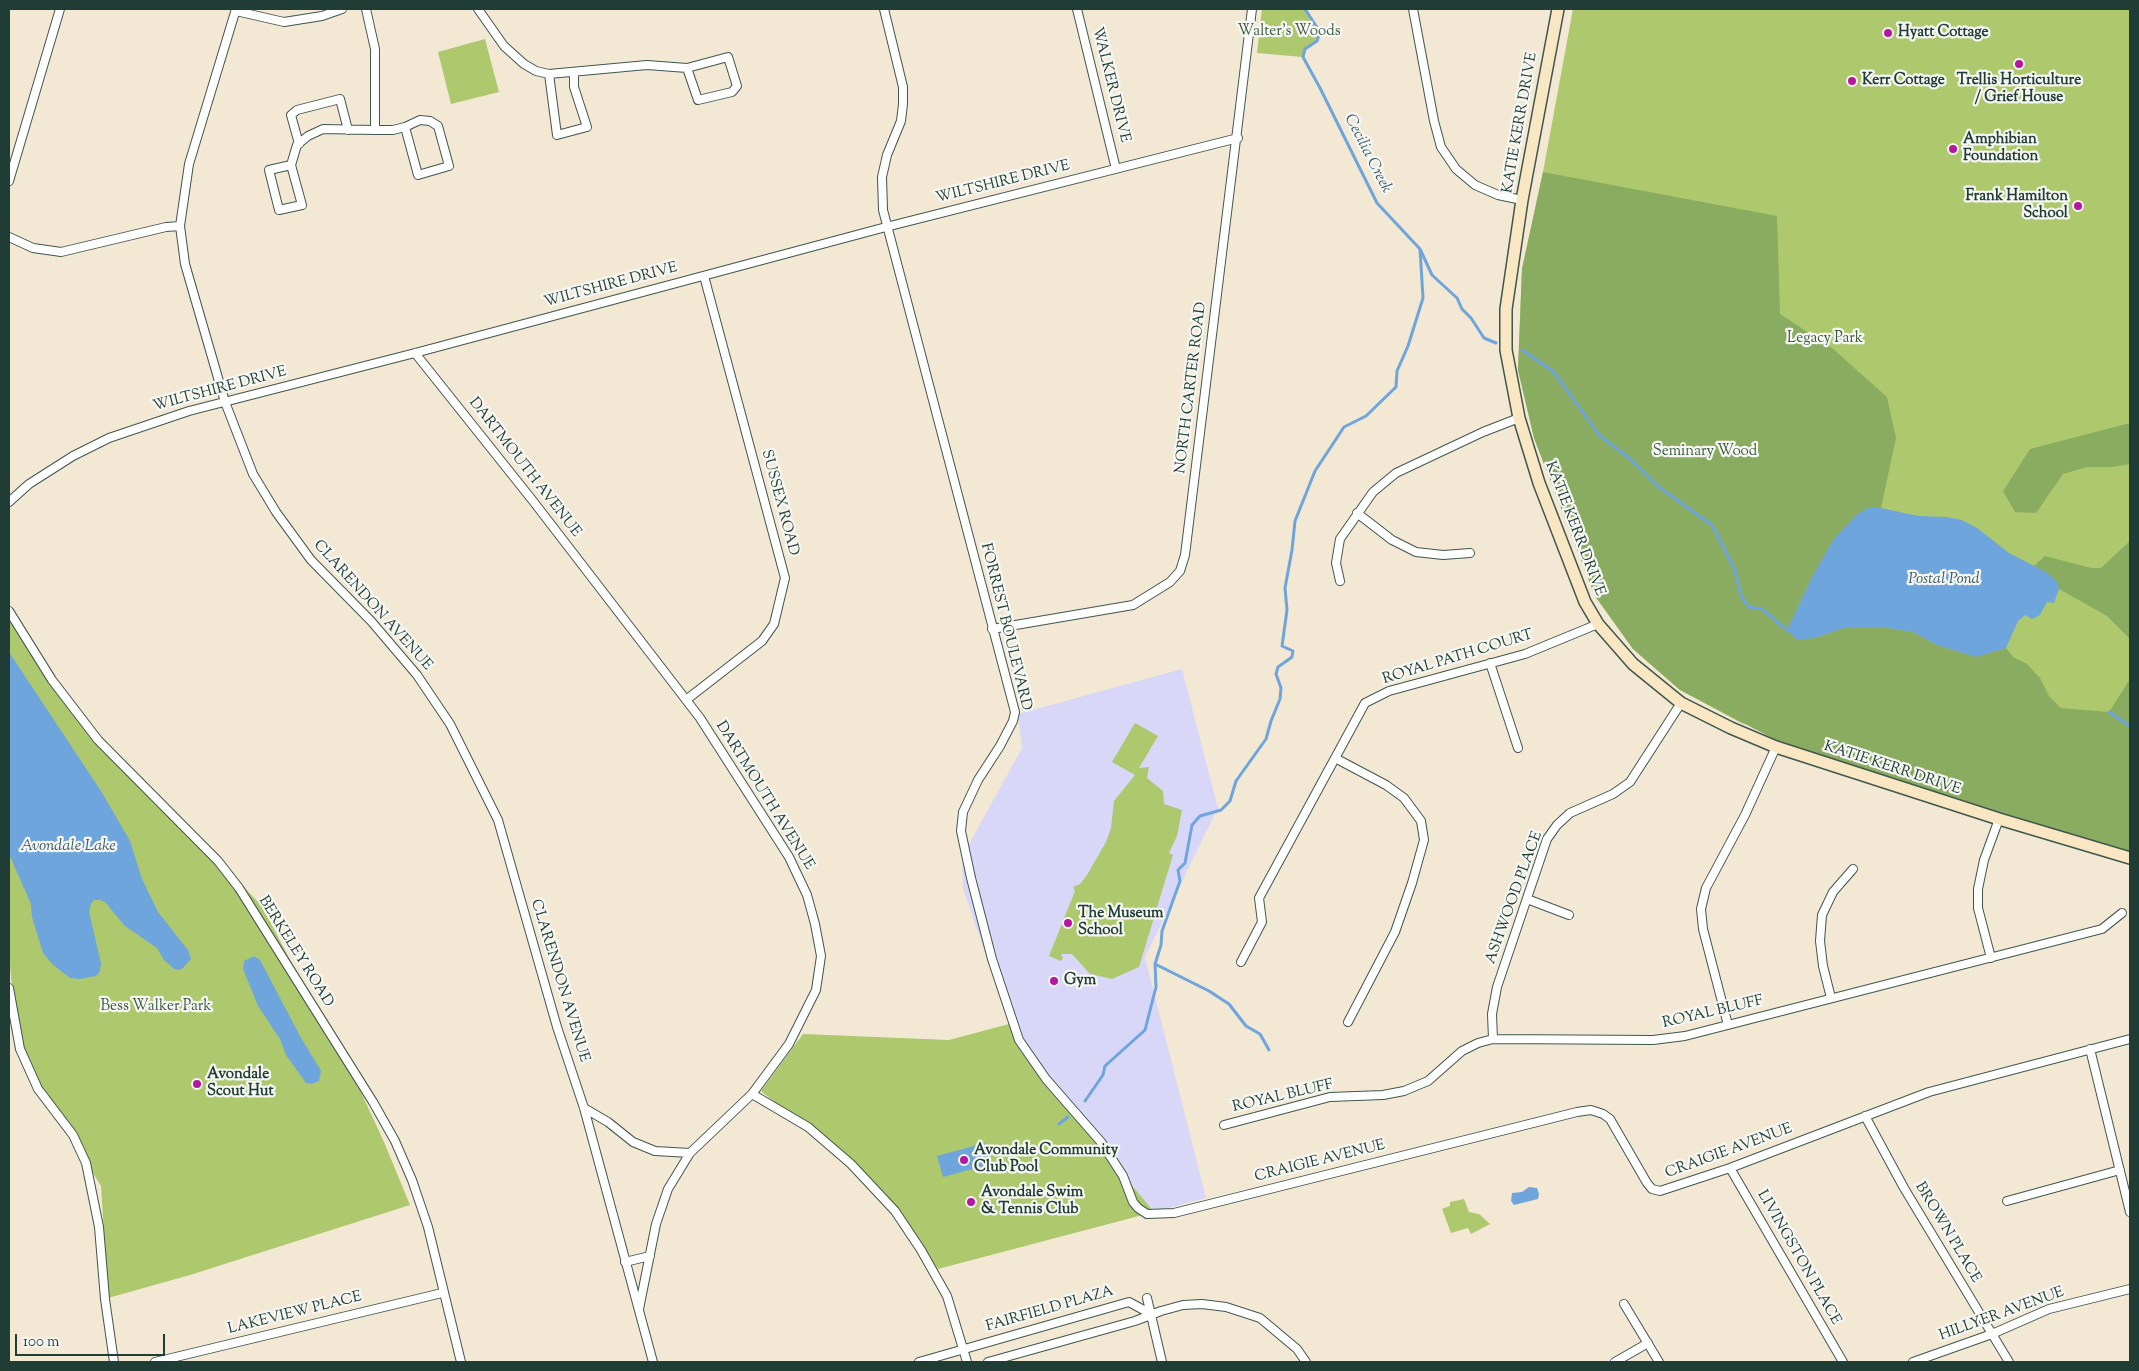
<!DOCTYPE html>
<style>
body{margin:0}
#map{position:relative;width:2139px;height:1371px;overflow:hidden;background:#f2e8d4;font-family:"Sorts Mill Goudy",serif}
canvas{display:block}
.frame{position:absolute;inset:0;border:10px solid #1f3d34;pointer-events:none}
.scale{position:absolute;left:15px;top:1334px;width:150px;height:22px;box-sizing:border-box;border:2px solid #1f3d34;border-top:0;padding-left:6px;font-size:15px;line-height:18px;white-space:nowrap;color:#1f3d34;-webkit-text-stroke:4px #f6f6f2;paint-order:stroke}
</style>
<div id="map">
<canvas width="2139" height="1371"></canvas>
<div class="frame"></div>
<div class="scale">100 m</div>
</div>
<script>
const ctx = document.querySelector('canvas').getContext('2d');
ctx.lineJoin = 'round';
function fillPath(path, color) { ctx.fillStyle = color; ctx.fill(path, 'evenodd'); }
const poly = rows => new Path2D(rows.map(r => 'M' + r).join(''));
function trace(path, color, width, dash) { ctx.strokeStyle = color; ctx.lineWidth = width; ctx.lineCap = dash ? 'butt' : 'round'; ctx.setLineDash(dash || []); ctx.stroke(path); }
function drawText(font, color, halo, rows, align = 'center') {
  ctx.font = font + ' "Sorts Mill Goudy",serif'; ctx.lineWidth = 4.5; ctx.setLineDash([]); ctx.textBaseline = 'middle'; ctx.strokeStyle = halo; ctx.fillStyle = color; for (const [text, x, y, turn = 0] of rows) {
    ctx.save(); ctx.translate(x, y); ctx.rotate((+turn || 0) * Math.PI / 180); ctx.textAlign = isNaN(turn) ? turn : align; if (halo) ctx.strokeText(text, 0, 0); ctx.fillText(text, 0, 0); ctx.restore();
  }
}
fillPath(poly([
 [1182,669,1218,808,1145,957,1206,1198,1154,1212,1017,1045,963,889,962,857,1022,748,1018,714]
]), '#d8d7f8');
fillPath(poly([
 [1262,9,1305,9,1318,28,1320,32,1317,41,1305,49,1303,57,1257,53],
 [1573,9,2130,9,2130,852,1741,723,1680,690,1633,649,1595,596,1534,438,1518,370,1522,269,1543,172],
 [485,39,499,92,451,104,438,52],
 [9,605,69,705,262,906,329,1035,359,1088,384,1142,410,1205,190,1275,108,1298,101,1186,18,1053,9,955],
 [1135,723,1158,736,1139,768,1149,767,1147,778,1163,791,1164,804,1182,810,1177,836,1169,853,1173,855,1139,967,1112,979,1090,974,1072,954,1061,954,1063,958,1061,961,1049,956,1075,891,1073,887,1080,884,1087,875,1106,842,1111,828,1114,801,1135,775,1112,762],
 [1009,1024,1017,1046,1154,1212,938,1269,859,1170,761,1091,803,1034,949,1040],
 [1464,1199,1469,1212,1479,1214,1490,1224,1471,1234,1468,1228,1451,1233,1442,1209,1450,1206,1450,1202]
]), '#aec86e');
fillPath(poly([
 [1543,172,1777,216,1780,314,1832,348,1887,397,1896,438,1881,508,1868,508,1812,577,1787,630,1815,638,1847,627,1881,627,1913,632,1937,645,1976,657,2006,648,2013,657,2027,664,2040,678,2049,696,2061,708,2109,712,2130,679,2130,852,1797,751,1680,690,1633,649,1595,596,1534,438,1518,370,1522,269],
 [2130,423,2130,464,2112,467,2087,467,2063,474,2036,513,2015,512,2003,491,2030,449],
 [2130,541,2130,639,2107,616,2059,589,2057,582,2046,572,2034,566,2045,556,2091,568,2101,568]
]), '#8aac61');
fillPath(poly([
 [1868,508,1881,508,1918,516,1947,517,1962,520,1977,528,2009,553,2046,572,2057,582,2059,589,2054,603,2047,602,2040,615,2032,619,2025,615,2018,621,2006,648,1976,657,1937,645,1913,632,1881,627,1847,627,1815,638,1797,640,1787,630,1812,577,1833,540,1856,515],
 [9,652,101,791,130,841,142,879,158,912,188,950,191,959,183,968,179,970,174,969,164,960,157,948,125,926,105,902,100,900,94,900,91,904,89,912,101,963,100,971,96,976,80,979,70,978,52,964,43,953,32,917,31,904,9,854],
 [254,956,260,960,300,1036,321,1071,319,1081,312,1084,306,1083,286,1055,280,1039,258,1006,243,969,244,961],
 [985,1143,991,1164,943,1177,937,1156],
 [1529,1187,1537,1188,1539,1194,1538,1199,1514,1205,1511,1201,1512,1193,1522,1192]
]), '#6ea5dc');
trace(poly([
 [1305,9,1320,32,1317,41,1305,49,1303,57,1320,88,1377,203,1420,249,1432,275,1457,298,1462,309,1471,318,1484,338,1496,343],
 [1522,350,1554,372,1599,435,1629,458,1660,488,1712,525,1735,570,1741,596,1749,607,1762,609,1787,630],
 [2109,712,2130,726],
 [1155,964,1209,991,1229,1004,1246,1026,1260,1034,1269,1050],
 [1085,1101,1103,1075,1105,1066,1145,1030,1156,987,1155,964,1161,945,1162,931,1180,881,1178,870,1185,863,1192,825,1200,816,1221,810,1230,801,1236,781,1266,739,1271,721,1280,699,1281,688,1276,674,1278,667,1292,657,1293,651,1282,646,1287,610,1285,588,1292,550,1295,521,1315,471,1344,427,1366,416,1396,387,1397,371,1408,346,1423,298,1420,249],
 [1059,1124,1068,1117]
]), '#6ea5dc', 3);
const street = poly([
 [236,9,189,164,180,226,185,264,225,402,253,474,276,512,311,560,371,621,417,675,450,724,498,820,557,1027,584,1108,653,1362],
 [478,9,504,46,524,64,536,71,549,74,647,65,687,68,728,57,737,86,732,92,698,100,687,68],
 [884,9,903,87,903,104,901,121,887,155,882,177,883,210,1015,712,1013,721,1000,746,978,780,963,812,961,831,971,878,992,959,1019,1040,1046,1079,1101,1142,1123,1176,1133,1202,1138,1208,1147,1214,1174,1213,1577,1112,1591,1110,1603,1114,1610,1119,1647,1183,1652,1189,1660,1191,1730,1168,1929,1092,2130,1039],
 [1077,9,1116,169],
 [1413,9,1434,121,1441,147,1456,169,1475,185,1498,195,1522,200],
 [236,11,284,22,322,16,342,9],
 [549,74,557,135,587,127,574,87,574,72],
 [375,130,393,130,405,127,418,175,449,166,438,126,430,121,420,120,405,127],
 [299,144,291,115,297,110,340,99,348,130],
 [291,165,269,170,279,210,302,205,291,165,297,145,308,136,323,129,375,130,375,49,366,9],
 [9,181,60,9],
 [9,237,33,248,61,252,166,227,180,226],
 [415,353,533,501,700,718,789,857,807,895,815,924,821,956,816,990,789,1044,752,1094,690,1153,655,1151,633,1142,608,1122,584,1108],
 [9,502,29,484,73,456,109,438,189,411,415,353,886,227,1238,138],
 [1357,513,1392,540,1416,552,1443,555,1470,553],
 [1340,581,1336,563,1340,539,1373,492,1396,473,1483,432,1519,418],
 [9,611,52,680,98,740,218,861,239,888,373,1102,395,1141,412,1180,428,1227,461,1362],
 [992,629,1133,605,1170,582,1180,571,1185,555,1252,9],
 [1490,663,1518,748],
 [686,700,762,641,774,624,785,578,704,276],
 [1335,758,1386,785,1404,798,1421,821,1424,840,1412,883,1395,932,1348,1022],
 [1527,899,1569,915],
 [1991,958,1978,908,1978,889,1984,860,1999,819],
 [1241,962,1262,922,1259,898,1365,703,1389,691,1525,654,1598,624],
 [9,988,20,1049,38,1089,73,1135,86,1163,99,1227,105,1299,114,1362],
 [1831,998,1823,966,1820,941,1822,915,1833,892,1853,869],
 [1728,1025,1703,929,1701,909,1706,888,1745,815,1776,747],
 [1493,1039,1492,1014,1497,987,1547,839,1557,825,1570,813,1613,794,1630,782,1681,703],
 [2090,1049,2130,1212],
 [752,1094,808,1127,851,1164,895,1211,921,1250,947,1296,967,1362],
 [1865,1116,1904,1188,2009,1362],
 [1224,1125,1330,1097,1383,1095,1404,1091,1428,1081,1462,1051,1478,1043,1493,1039,1653,1040,1685,1036,2102,929,2122,913],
 [1730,1168,1843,1362],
 [2007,1201,2120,1170],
 [625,1262,650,1256],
 [1147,1298,1162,1362],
 [1624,1304,1659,1362],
 [639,1309,656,1224,668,1189,690,1153],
 [155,1362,442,1293],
 [919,1362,1129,1302,1151,1314],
 [988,1362,1135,1321,1161,1311,1183,1305,1202,1304,1226,1307,1260,1318,1297,1349,1306,1362],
 [1615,1362,1648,1343],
 [1913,1362,1992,1334,2049,1309,2130,1289]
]);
const secondary = poly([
 [1558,9,1522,200,1506,309,1506,350,1519,418,1539,483,1585,602,1598,624,1633,664,1681,703,1731,728,1776,747,1999,819,2130,858]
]);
trace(street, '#3f574c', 10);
trace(secondary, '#3f574c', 14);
trace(street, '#fff', 8);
trace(secondary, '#f9e7c3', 11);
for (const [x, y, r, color] of [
 [1888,33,5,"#b5179e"],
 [2019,64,5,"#b5179e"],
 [1852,81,5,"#b5179e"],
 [1953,149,5,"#b5179e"],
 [2078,206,5,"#b5179e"],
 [1068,923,5,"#b5179e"],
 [1054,981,5,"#b5179e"],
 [197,1084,5,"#b5179e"],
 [964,1160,5,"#b5179e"],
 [971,1202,5,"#b5179e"]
]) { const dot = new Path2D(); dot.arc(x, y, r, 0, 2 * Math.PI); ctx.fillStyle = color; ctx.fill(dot); trace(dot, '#f6f6f2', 2); }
drawText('15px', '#3c5940', '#f6f6f2', [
 ["Walter's Woods",1289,32],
 ["Legacy Park",1825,339],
 ["Seminary Wood",1705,452],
 ["Bess Walker Park",156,1007]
]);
drawText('bold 15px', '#1f3d34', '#f6f6f2', [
 ["Hyatt Cottage",1898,33],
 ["Kerr Cottage",1862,81],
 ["Trellis Horticulture",2019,81,"center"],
 ["/ Grief House",2019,98,"center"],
 ["Amphibian",1963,140],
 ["Foundation",1963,157],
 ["Frank Hamilton",2068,197,"right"],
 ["School",2068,214,"right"],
 ["The Museum",1078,914],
 ["School",1078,931],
 ["Gym",1064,981],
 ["Avondale",207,1075],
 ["Scout Hut",207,1092],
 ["Avondale Community",974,1151],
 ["Club Pool",974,1168],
 ["Avondale Swim",981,1193],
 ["& Tennis Club",981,1210]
], 'left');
drawText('15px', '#1f3d34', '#f6f6f2', [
 ["WALKER DRIVE",1110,85,76],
 ["KATIE KERR DRIVE",1521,123,-80],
 ["WILTSHIRE DRIVE",1003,183,-14],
 ["WILTSHIRE DRIVE",611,286,-15],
 ["NORTH CARTER ROAD",1192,388,-83],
 ["WILTSHIRE DRIVE",220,390,-15],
 ["DARTMOUTH AVENUE",524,468,52],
 ["SUSSEX ROAD",779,503,75],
 ["KATIE KERR DRIVE",1574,529,69],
 ["CLARENDON AVENUE",372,606,48],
 ["FORREST BOULEVARD",1005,627,76],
 ["ROYAL PATH COURT",1458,658,-17],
 ["KATIE KERR DRIVE",1892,769,18],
 ["DARTMOUTH AVENUE",764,796,58],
 ["ASHWOOD PLACE",1515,898,-70],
 ["BERKELEY ROAD",295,952,58],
 ["CLARENDON AVENUE",559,981,73],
 ["ROYAL BLUFF",1713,1013,-13],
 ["ROYAL BLUFF",1283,1097,-13],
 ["CRAIGIE AVENUE",1729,1152,-20],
 ["CRAIGIE AVENUE",1320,1162,-14],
 ["BROWN PLACE",1947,1233,59],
 ["LIVINGSTON PLACE",1798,1258,60],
 ["FAIRFIELD PLAZA",1050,1310,-16],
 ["LAKEVIEW PLACE",295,1314,-14],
 ["HILLYER AVENUE",2002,1315,-20]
]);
drawText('italic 16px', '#375c66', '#f6f6f2', [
 ["Cecilia Creek",1367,154,63],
 ["Postal Pond",1944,580],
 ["Avondale Lake",68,847]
]);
</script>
